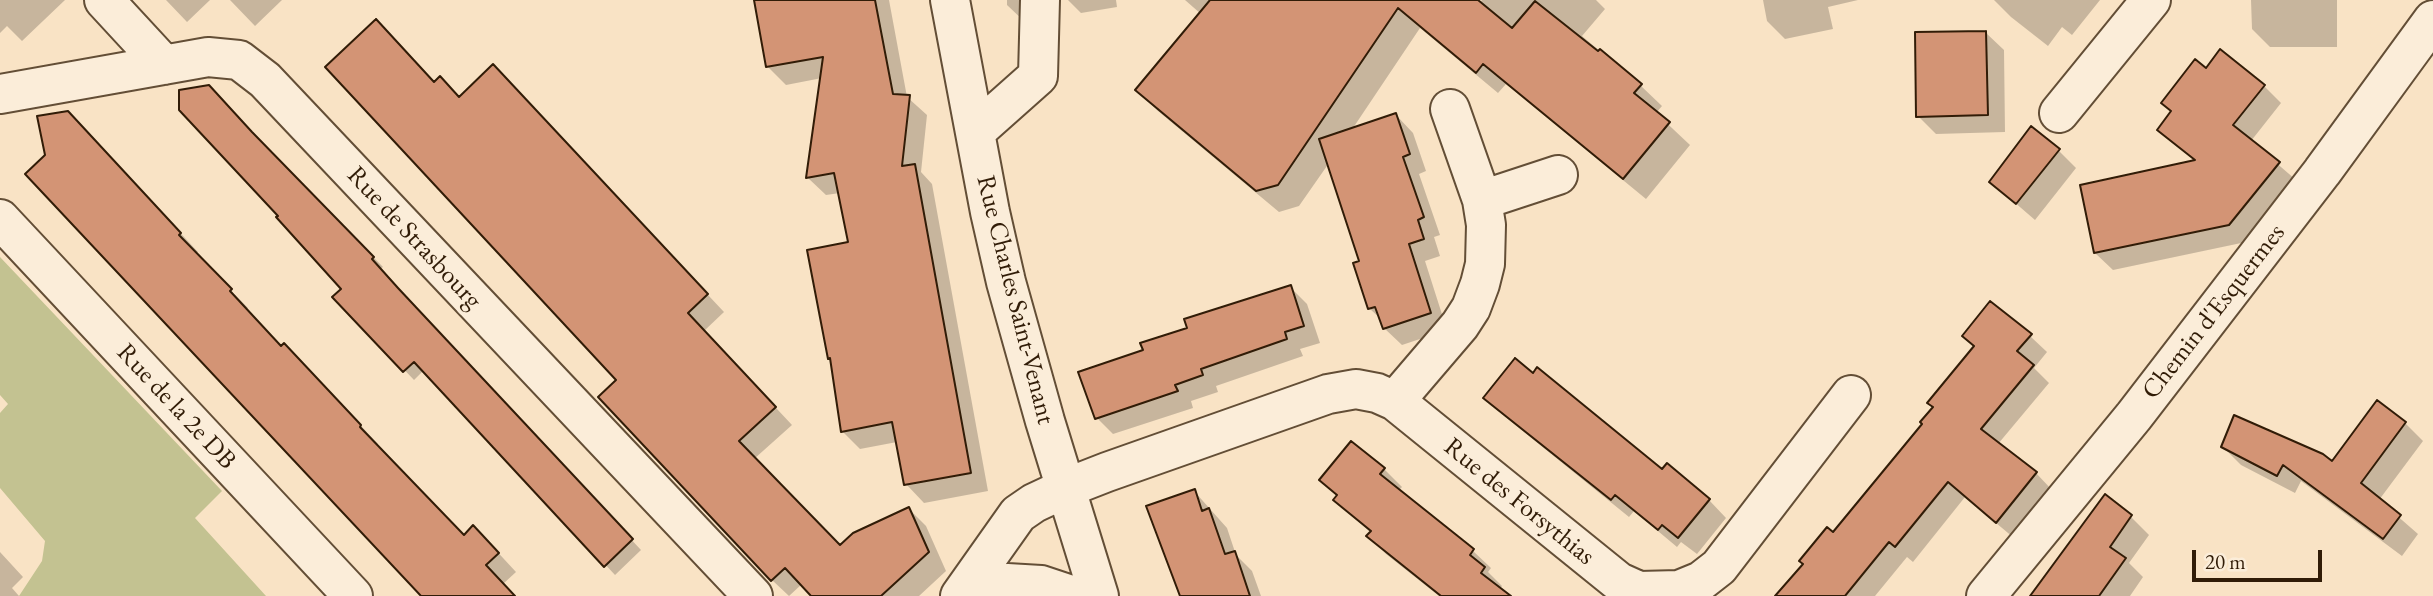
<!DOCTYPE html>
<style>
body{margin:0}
#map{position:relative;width:2433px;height:596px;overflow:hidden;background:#f9e3c5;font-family:"EB Garamond",serif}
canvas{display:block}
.scale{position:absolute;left:2192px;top:550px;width:130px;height:32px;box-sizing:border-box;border:4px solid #311c07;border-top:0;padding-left:9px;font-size:21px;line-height:24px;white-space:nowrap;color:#311c07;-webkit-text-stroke:5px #fbedd9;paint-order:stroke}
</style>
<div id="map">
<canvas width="2433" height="596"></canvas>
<div class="scale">20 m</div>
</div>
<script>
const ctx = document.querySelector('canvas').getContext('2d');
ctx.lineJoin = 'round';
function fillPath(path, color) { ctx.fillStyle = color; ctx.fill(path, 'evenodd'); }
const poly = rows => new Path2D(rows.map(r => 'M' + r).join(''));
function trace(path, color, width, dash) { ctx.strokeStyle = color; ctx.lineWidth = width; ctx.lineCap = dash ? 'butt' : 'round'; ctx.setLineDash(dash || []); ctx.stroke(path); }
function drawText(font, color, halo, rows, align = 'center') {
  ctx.font = font + ' "EB Garamond",serif'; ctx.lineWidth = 7; ctx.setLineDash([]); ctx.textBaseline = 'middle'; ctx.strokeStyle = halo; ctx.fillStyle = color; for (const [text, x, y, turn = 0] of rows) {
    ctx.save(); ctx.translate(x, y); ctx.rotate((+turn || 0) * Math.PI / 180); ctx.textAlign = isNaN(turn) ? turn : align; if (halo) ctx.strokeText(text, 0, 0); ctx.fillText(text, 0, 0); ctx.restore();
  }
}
fillPath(poly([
 [0,257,222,491,195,518,266,596,19,596,42,561,45,541,0,488,0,413,8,404,0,395]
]), '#c3c291');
fillPath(poly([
 [0,0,65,0,22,41,7,26,0,33],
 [166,0,210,0,187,22],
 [230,0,282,0,255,26],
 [756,0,889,0,907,97,927,115,921,172,932,184,988,491,924,503,906,484,897,442,860,449,842,431,833,361,830,359,809,251,850,243,840,193,826,195,808,178,822,78,786,85,768,67],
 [1007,0,1046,0,1026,23,1007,5],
 [1068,0,1116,0,1117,7,1081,13],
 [1185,0,1475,0,1479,4,1482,0,1596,0,1605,9,1582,36,1640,85,1662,106,1656,113,1690,145,1646,199,1506,84,1498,93,1420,28,1351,131,1396,115,1413,133,1426,171,1419,174,1440,235,1434,237,1440,256,1425,261,1447,330,1402,345,1384,328,1382,320,1370,309,1355,264,1361,262,1329,163,1299,206,1279,212,1158,111,1137,90,1201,14],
 [1763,0,1858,0,1828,7,1833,29,1785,39,1767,21],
 [1994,0,2100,0,2072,35,2062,27,2048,46,2011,17],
 [2251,0,2337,0,2337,47,2270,47,2252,29],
 [1985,32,2004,50,2005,132,1936,134,1918,116],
 [2206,70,2264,86,2281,103,2251,141,2296,180,2246,242,2113,270,2095,253,2196,162,2159,129],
 [509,83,724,312,704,331,792,425,754,459,840,547,909,509,926,526,946,571,919,596,814,596,802,584,789,596,772,580,619,380,435,84,459,98],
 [181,109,261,144,383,267,380,269,407,299,641,550,615,575,424,370,414,380,335,297,343,289],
 [86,131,198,252,195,254,248,308,246,310,282,348,302,363,378,444,376,446,464,537,491,545,516,572,503,584,514,596,424,596],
 [2058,150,2076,168,2035,220,1991,182],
 [1290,287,1307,304,1320,343,1300,349,1303,356,1216,386,1218,392,1191,401,1193,408,1113,434,1097,418,1145,351,1189,329],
 [2030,336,2047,352,2034,368,2049,383,1998,444,2036,473,2052,490,2014,538,1965,497,1913,562,1907,557,1875,596,1791,596,1833,534],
 [1486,398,1663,471,1709,500,1726,518,1697,554,1681,542,1677,547,1634,511,1629,517,1503,415],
 [2378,403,2405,423,2423,441,2379,500,2418,534,2402,556,2301,481,2295,493,2241,465,2223,447,2332,463],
 [1384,469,1402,487,1398,491,1473,551,1491,568,1488,572,1502,586,1499,590,1508,596,1439,596,1386,554,1369,536,1371,533,1335,500,1338,497,1321,480],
 [1194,491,1227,528,1236,555,1252,571,1261,596,1190,596],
 [2105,497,2131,517,2149,535,2129,563,2143,577,2130,596,2034,596],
 [0,552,23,577,12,588,19,596,0,596]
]), '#0003');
const building = poly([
 [754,0,875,0,893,94,910,95,902,166,915,164,971,473,904,485,892,422,841,432,830,358,828,359,807,250,848,242,834,173,806,178,823,57,766,67,754,0],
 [1210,0,1478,0,1512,28,1535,1,1598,51,1600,49,1642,84,1634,93,1670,122,1623,179,1483,64,1476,73,1398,8,1278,185,1256,191,1135,90,1210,0],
 [376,19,434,82,440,76,459,97,493,64,708,294,688,313,776,407,739,441,840,545,853,533,909,507,929,552,881,596,811,596,785,568,771,581,598,397,616,380,325,67,376,19],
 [1986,31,1988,115,1916,117,1915,32,1986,31],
 [2220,49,2265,85,2233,125,2280,162,2229,225,2094,253,2080,185,2195,160,2157,130,2171,111,2161,103,2195,59,2206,68,2220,49],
 [209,85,252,132,374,257,372,259,398,288,633,539,604,567,414,362,403,372,332,297,341,289,276,217,278,216,179,110,179,90,209,85],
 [68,111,181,233,179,235,232,289,230,291,281,346,284,343,361,425,360,427,464,535,473,525,499,553,486,565,515,596,421,596,25,174,45,155,37,116,68,111],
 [1396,113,1410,154,1403,157,1424,217,1418,220,1424,239,1409,244,1431,313,1383,329,1375,307,1368,309,1353,263,1359,261,1319,139,1396,113],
 [2031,126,2060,149,2016,204,1989,182,2031,126],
 [1291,285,1304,326,1285,332,1287,339,1201,369,1203,375,1175,385,1178,391,1095,419,1078,372,1143,350,1140,343,1187,328,1184,319,1291,285],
 [1990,301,2032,334,2017,351,2034,365,1981,429,2037,472,1996,523,1948,482,1895,547,1889,542,1845,596,1775,596,1803,564,1799,561,1827,527,1833,532,1922,424,1920,422,1933,407,1927,403,1974,346,1962,336,1990,301],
 [1515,358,1533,373,1537,367,1662,469,1667,463,1710,499,1678,538,1662,525,1658,530,1615,495,1611,500,1483,398,1515,358],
 [2377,400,2406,422,2361,483,2401,515,2383,539,2283,465,2277,476,2221,447,2234,415,2323,454,2332,461,2377,400],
 [1351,441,1385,468,1380,474,1474,549,1470,555,1485,567,1481,573,1511,596,1441,596,1366,536,1371,531,1333,500,1337,495,1319,480,1351,441],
 [1195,489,1202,511,1209,508,1225,554,1235,551,1250,596,1180,596,1146,506,1195,489],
 [2105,494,2132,515,2110,547,2126,558,2099,596,2030,596,2105,494]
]);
fillPath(building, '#d39475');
trace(building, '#311c07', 2);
const minor = poly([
 [104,0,164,65],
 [950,0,990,212,1006,282,1045,421,1099,596],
 [0,94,208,57,239,60,265,80,753,596],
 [1450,109,1482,200],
 [2059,113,2151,0],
 [975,132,1038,76,1040,0],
 [0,219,353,596],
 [1395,401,1460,325,1471,308,1480,284,1485,264,1486,225,1482,200,1558,175],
 [960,596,1018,514,1034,503,1066,488,1107,472,1328,394,1356,389,1377,393,1395,401,1619,582,1639,591,1679,590,1701,581,1719,567,1851,395],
 [967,596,1007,583,1041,585,1074,596],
 [1986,596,2134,416,2322,172,2433,20]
]);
trace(minor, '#634e36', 42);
trace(minor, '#fbedd9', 38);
drawText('26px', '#311c07', '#fbedd9', [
 ["Rue de Strasbourg",414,238,47],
 ["Rue Charles Saint-Venant",1015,300,76],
 ["Chemin d'Esquermes",2214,312,-52],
 ["Rue de la 2e DB",176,407,47],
 ["Rue des Forsythias",1519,502,39]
]);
</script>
